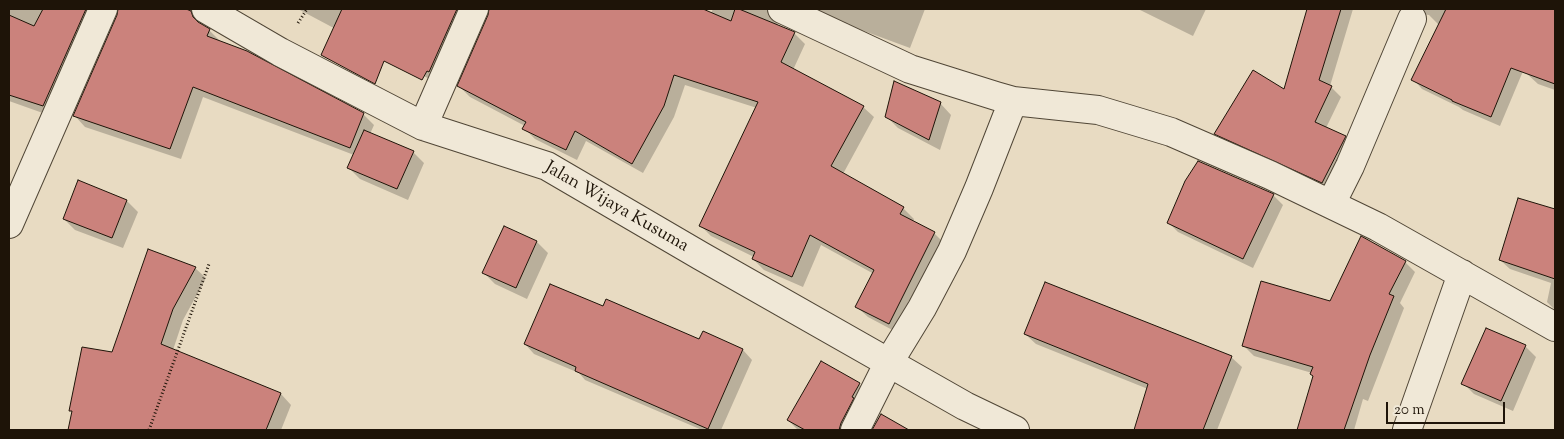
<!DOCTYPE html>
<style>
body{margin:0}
#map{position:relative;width:1564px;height:439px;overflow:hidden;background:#e8dbc2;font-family:"Sorts Mill Goudy",serif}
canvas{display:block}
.frame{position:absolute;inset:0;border:10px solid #1e1408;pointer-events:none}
.scale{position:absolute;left:1386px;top:402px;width:119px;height:22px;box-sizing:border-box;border:2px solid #1e1408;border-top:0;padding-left:6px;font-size:15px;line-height:18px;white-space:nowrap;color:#1e1408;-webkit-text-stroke:4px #f0e8d7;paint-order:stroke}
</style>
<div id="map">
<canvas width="1564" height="439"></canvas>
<div class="frame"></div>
<div class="scale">20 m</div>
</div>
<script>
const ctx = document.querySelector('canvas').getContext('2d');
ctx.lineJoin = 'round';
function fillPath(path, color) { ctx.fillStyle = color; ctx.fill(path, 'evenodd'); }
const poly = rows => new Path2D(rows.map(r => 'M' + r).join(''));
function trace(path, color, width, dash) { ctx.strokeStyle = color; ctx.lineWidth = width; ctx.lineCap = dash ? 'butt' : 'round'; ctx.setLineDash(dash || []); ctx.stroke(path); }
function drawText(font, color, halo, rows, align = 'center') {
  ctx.font = font + ' "Sorts Mill Goudy",serif'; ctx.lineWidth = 5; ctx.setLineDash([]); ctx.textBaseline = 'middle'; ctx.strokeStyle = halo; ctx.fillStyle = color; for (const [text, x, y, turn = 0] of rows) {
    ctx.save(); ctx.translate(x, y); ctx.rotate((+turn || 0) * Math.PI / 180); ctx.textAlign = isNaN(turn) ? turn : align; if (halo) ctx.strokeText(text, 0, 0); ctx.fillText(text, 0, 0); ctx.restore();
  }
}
fillPath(poly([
 [9,9,103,9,54,117,9,101],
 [120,9,127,9,139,15,142,9,206,9,201,20,202,26,209,30,220,41,363,114,374,125,370,134,413,152,424,163,408,200,360,179,349,168,354,155,203,97,181,159,85,127,75,116,119,16],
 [298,9,474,9,437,83],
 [490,9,700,9,711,13,713,9,782,9,777,22,778,26,794,33,805,44,793,70,863,107,874,117,843,174,903,208,914,219,913,222,934,233,945,244,900,334,868,317,857,307,874,274,821,245,803,287,764,270,753,259,754,257,711,236,700,225,757,108,685,85,674,117,643,173,586,141,577,160,535,139,524,128,525,126,470,97,459,86,490,15],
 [808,9,925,9,910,48,826,17],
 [1138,9,1206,9,1193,36],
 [1308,9,1353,9,1330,86,1341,97,1326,128,1345,137,1355,147,1332,192,1225,143,1216,134,1285,91],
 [1400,9,1456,9,1448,28,1526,64,1500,126,1463,110,1459,107,1422,89,1413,79,1439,25,1429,15,1422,14,1417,16],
 [1545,9,1555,9,1555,90,1538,84,1526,73],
 [940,103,951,115,940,150,898,128,887,117],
 [1198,162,1273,195,1283,205,1253,268,1178,232,1168,222],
 [1518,200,1555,211,1555,310,1547,302,1551,283,1510,269,1500,260],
 [127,201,138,212,123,248,75,230,64,219],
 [504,228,537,242,548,253,527,299,495,284,484,273],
 [1405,262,1415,272,1400,303,1404,308,1368,401,1363,399,1354,430,1299,430,1314,377,1312,373,1254,356,1243,345,1331,302],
 [195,268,206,278,183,320,173,350,281,394,291,405,281,430,271,430,258,425,256,430,69,430,73,413,70,410,113,354],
 [603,308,700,341,703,333,743,350,752,360,721,430,702,430,585,380,579,373,534,354,525,344],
 [1025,334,1231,357,1242,367,1217,430,1135,430,1148,389,1036,344],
 [1525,346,1536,357,1513,411,1474,394,1463,383],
 [859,384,870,395,854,430,798,430,788,420]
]), '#0003');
const building = poly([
 [43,9,86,9,43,106,9,95,9,15,34,26,43,9],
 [118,9,186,9,191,11,193,17,198,22,210,29,207,36,247,51,364,113,350,148,193,87,170,149,73,116,117,15,118,9],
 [342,9,457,9,429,72,427,71,422,80,384,61,375,84,321,55,342,9],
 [489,9,703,9,731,21,735,9,739,9,795,32,781,62,864,106,831,166,904,207,900,214,935,232,889,324,855,307,874,270,810,235,792,277,752,259,755,252,699,226,758,102,674,75,664,106,632,164,575,131,566,150,522,129,526,122,457,86,488,15,489,9],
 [1307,9,1341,9,1319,80,1332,86,1315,122,1346,136,1322,183,1214,134,1253,70,1284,89,1307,9],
 [1446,9,1555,9,1555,84,1511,68,1491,117,1452,101,1452,100,1411,80,1446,9],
 [894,81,941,102,929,140,885,117,894,81],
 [364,130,414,151,397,189,347,168,364,130],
 [1198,161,1274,194,1243,259,1167,223,1185,181,1198,161],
 [78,180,127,200,112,238,63,219,78,180],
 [1518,198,1555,209,1555,279,1499,260,1518,198],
 [504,226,537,241,516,288,482,273,504,226],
 [1361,236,1406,261,1389,294,1394,296,1370,355,1344,430,1297,430,1313,376,1310,374,1313,367,1242,346,1261,281,1330,301,1361,236],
 [148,249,196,267,173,309,161,344,281,393,266,430,68,430,72,411,69,411,82,347,112,352,148,249],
 [1045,282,1232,356,1203,430,1134,430,1148,384,1024,334,1045,282],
 [550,284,603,306,606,299,699,339,703,331,743,349,708,429,575,371,576,367,524,344,550,284],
 [1486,328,1526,345,1501,401,1461,384,1486,328],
 [821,361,860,383,852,397,854,398,841,423,839,430,805,430,787,420,821,361],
 [881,414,909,430,872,430,881,414]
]);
fillPath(building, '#cb827c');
trace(building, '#1e1408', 1);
const minor = poly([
 [206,9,280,52,423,126,547,166,701,256,965,406,1015,430],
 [782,9,910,69,996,96,1013,101,1098,110,1171,132,1270,175,1378,227,1555,327],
 [423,126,474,9],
 [1331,204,1350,166,1412,19],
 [9,224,103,9],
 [855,430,889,362,922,308,952,251,979,188,1013,101],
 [1407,430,1462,274]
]);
trace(minor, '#504636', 30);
trace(poly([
 [298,23,307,9],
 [149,430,209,264]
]), '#1e1408', 3, [1, 2.5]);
trace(minor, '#f0e8d7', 28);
drawText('18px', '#1e1408', '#f0e8d7', [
 ["Jalan Wijaya Kusuma",616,208,30]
]);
</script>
